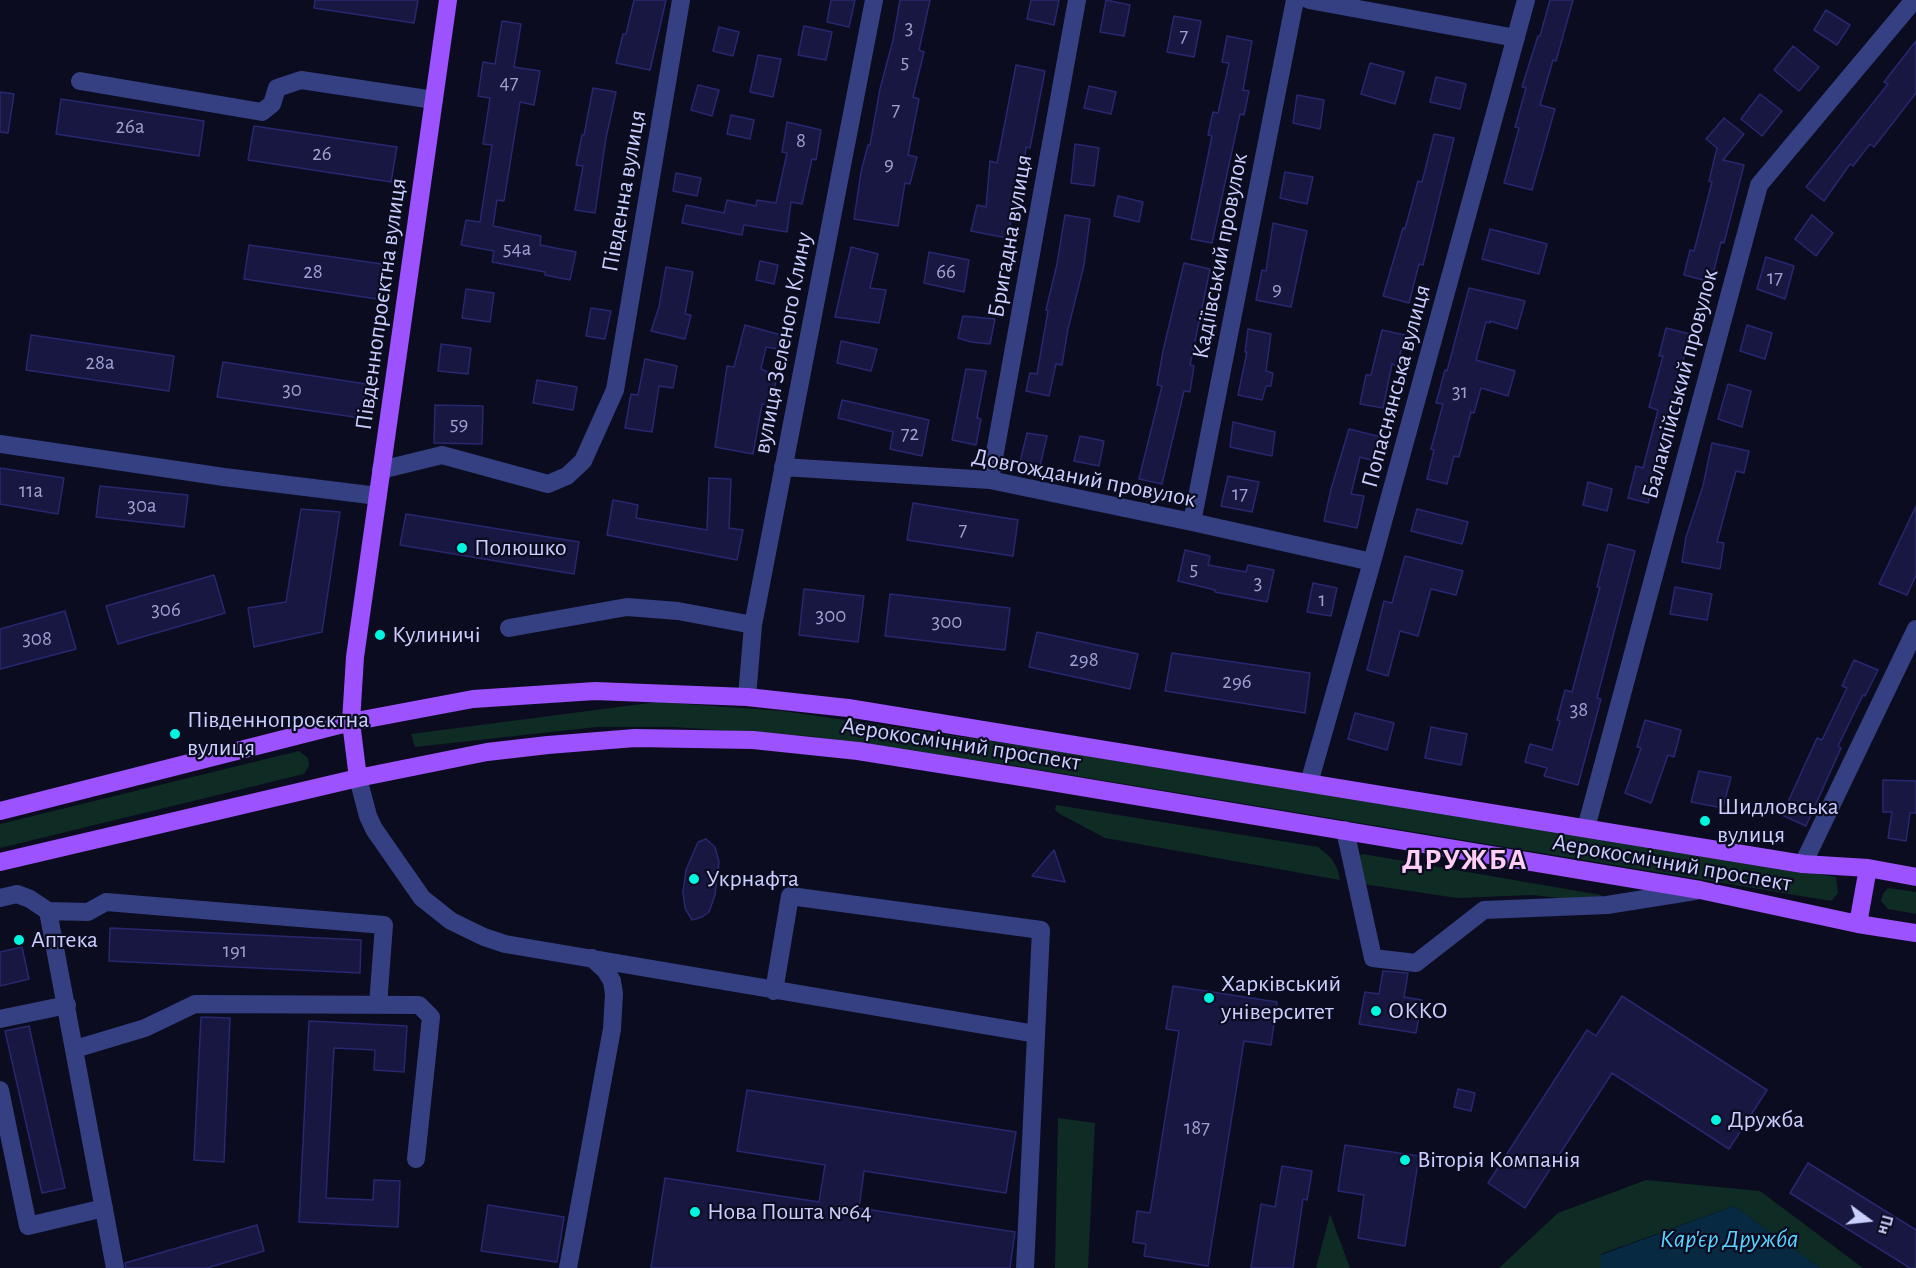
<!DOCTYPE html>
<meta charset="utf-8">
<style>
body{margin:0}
#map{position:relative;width:1916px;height:1268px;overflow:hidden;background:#0c0c20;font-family:"Alegreya Sans",sans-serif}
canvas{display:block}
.north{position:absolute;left:1838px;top:1190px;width:60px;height:60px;-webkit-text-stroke:4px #0c0c20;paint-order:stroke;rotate:105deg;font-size:16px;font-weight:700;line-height:24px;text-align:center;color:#cbcfff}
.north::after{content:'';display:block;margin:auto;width:21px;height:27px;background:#cbcfff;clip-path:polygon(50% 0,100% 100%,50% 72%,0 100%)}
</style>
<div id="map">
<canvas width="1916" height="1268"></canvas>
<div class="north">Пн</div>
</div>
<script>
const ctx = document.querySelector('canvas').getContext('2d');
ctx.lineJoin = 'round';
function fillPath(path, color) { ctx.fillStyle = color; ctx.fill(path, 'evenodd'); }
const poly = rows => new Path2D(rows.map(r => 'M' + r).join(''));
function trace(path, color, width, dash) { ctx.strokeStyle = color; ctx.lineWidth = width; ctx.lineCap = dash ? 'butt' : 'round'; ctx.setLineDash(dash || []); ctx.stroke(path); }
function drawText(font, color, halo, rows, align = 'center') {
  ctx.font = font + ' "Alegreya Sans",sans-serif'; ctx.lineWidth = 4.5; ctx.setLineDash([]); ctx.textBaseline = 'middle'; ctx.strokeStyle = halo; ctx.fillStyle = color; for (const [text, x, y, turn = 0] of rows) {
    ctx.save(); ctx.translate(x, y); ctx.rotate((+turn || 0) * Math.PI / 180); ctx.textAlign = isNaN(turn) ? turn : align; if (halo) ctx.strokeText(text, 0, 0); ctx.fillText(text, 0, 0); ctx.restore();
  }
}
fillPath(poly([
 [657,702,783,711,1045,749,1836,877,1838,893,1831,901,1016,766,808,736,672,727,597,727,415,747,411,734],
 [299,751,308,758,309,766,304,774,0,848,0,824],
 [1056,805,1318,847,1331,858,1337,868,1340,880,1105,838,1060,814,1055,810],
 [1363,854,1601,895,1600,899,1596,902,1532,895,1457,898,1363,884,1359,856],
 [1888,888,1916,892,1916,914,1888,909,1881,901,1883,894],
 [1058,1118,1095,1123,1088,1268,1055,1268],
 [1646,1180,1760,1191,1863,1268,1820,1268,1734,1206,1601,1254,1601,1268,1499,1268,1558,1213],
 [1330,1214,1350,1268,1316,1268]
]), '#0e2b24');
fillPath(poly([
 [1734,1206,1820,1268,1601,1268,1601,1255]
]), '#082942');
const building = poly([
 [315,0,418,0,414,23,314,8,315,0],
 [634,0,666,0,650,70,616,63,623,34,626,34,634,0],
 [831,0,855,0,849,27,827,22,831,0],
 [900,0,930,0,919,50,924,52,913,97,919,99,908,155,917,157,910,184,905,183,898,226,854,219,861,172,868,145,870,145,880,89,893,40,900,0],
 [1031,0,1059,0,1054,25,1027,19,1031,0],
 [1106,0,1130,5,1124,36,1100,32,1106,0],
 [1550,0,1573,0,1556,61,1553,60,1540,105,1555,109,1532,190,1504,183,1519,128,1515,127,1526,88,1522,87,1538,36,1540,36,1550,0],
 [1826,10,1850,25,1837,45,1814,30,1826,10],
 [1174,16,1201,21,1194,57,1167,52,1174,16],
 [502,21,521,24,514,67,540,71,534,105,520,102,504,201,497,200,493,226,541,236,540,245,576,252,570,280,545,275,545,272,492,262,494,251,461,245,466,220,480,222,492,145,483,144,490,98,478,96,483,62,495,64,502,21],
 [804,26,832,32,826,60,798,55,804,26],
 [719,27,739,32,733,56,713,51,719,27],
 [1227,36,1252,41,1243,90,1249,91,1244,115,1240,114,1212,243,1191,239,1212,136,1208,135,1213,112,1218,113,1229,63,1222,62,1227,36],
 [1916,41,1916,93,1874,147,1870,144,1853,166,1850,164,1824,201,1806,187,1888,84,1884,82,1916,41],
 [1793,46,1819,67,1799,91,1774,70,1793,46],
 [758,55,781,59,773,97,750,92,758,55],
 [1370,63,1404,72,1395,104,1361,94,1370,63],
 [1016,65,1045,71,1030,148,1026,147,1020,198,1016,197,1007,238,971,231,977,205,986,207,990,161,997,163,1016,65],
 [1436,77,1466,84,1460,109,1430,102,1436,77],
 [698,85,719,90,712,116,691,110,698,85],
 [1089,86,1116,92,1111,114,1084,108,1089,86],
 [593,88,616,92,606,138,595,213,575,210,583,166,576,165,582,135,584,135,593,88],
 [0,92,14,94,8,133,0,132,0,92],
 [1760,94,1782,111,1762,136,1741,119,1760,94],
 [1297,95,1324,100,1320,129,1293,123,1297,95],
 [61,99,204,121,199,156,56,134,61,99],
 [731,115,754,120,750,139,727,134,731,115],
 [1724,118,1744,134,1723,160,1744,165,1724,243,1721,242,1711,282,1684,275,1690,250,1694,251,1712,182,1709,181,1717,148,1706,139,1724,118],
 [787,122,821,130,816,160,812,159,802,204,791,202,787,232,744,225,742,235,682,223,686,205,724,213,727,200,756,206,757,200,776,203,787,153,782,152,787,122],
 [254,126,397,147,391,182,248,160,254,126],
 [1434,134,1454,138,1423,265,1419,264,1409,303,1383,296,1403,228,1405,229,1418,181,1422,182,1434,134],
 [1075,144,1099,148,1094,186,1071,183,1075,144],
 [1285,172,1313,177,1307,204,1280,198,1285,172],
 [676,173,701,178,697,196,673,191,676,173],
 [1118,196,1143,202,1139,222,1114,216,1118,196],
 [1065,215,1090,219,1084,265,1068,329,1062,365,1056,364,1049,396,1026,391,1030,373,1037,374,1048,311,1046,310,1057,264,1065,215],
 [1812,215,1833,233,1816,256,1795,239,1812,215],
 [1273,223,1307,231,1291,307,1256,300,1262,270,1266,271,1273,223],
 [1490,229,1547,244,1539,274,1482,259,1490,229],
 [249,245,382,264,377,299,244,279,249,245],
 [851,247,878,254,870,288,886,290,879,323,835,317,851,247],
 [929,252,969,260,964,292,924,283,929,252],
 [1766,257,1794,266,1785,299,1757,289,1766,257],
 [760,261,778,265,774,284,756,280,760,261],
 [1184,263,1210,269,1190,365,1194,366,1190,392,1184,391,1162,484,1139,479,1162,386,1157,385,1163,351,1184,263],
 [666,267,693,272,685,314,691,315,685,339,651,331,659,307,666,267],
 [1469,288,1525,301,1517,329,1490,321,1490,323,1486,322,1476,360,1515,371,1508,396,1481,388,1474,413,1471,412,1459,457,1454,456,1447,484,1427,479,1434,450,1431,449,1443,404,1436,403,1445,370,1447,371,1469,288],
 [466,289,494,293,490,322,462,318,466,289],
 [591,308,611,311,605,339,586,336,591,308],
 [963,316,995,319,990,344,971,342,958,338,963,316],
 [745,325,781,335,778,349,766,347,761,369,777,376,771,406,762,404,753,454,715,447,727,366,734,367,745,325],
 [1747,325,1772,333,1765,359,1740,351,1747,325],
 [1666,328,1690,334,1677,384,1680,385,1671,419,1677,421,1669,451,1663,449,1648,503,1628,498,1636,466,1643,468,1658,410,1649,407,1663,356,1659,356,1666,328],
 [1248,329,1271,334,1266,371,1273,373,1271,386,1266,386,1262,400,1238,395,1247,352,1245,352,1248,329],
 [1382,330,1405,335,1397,366,1392,364,1383,408,1360,404,1366,375,1371,375,1382,330],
 [31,335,174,356,169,391,26,370,31,335],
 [841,341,877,349,871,371,837,363,841,341],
 [441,344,471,348,468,374,438,371,441,344],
 [645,359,677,366,673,388,659,386,652,432,625,428,631,394,638,395,645,359],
 [223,362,366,384,361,418,217,397,223,362],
 [966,369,986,371,977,418,981,419,976,445,952,440,966,369],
 [537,380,577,387,573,410,533,403,537,380],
 [1728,384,1751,391,1742,427,1718,419,1728,384],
 [842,400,929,420,922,456,890,449,893,432,838,418,842,400],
 [435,405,483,406,482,444,434,443,435,405],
 [1233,422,1275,432,1272,456,1230,447,1233,422],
 [1349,429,1381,437,1374,461,1360,457,1351,494,1364,496,1357,528,1324,521,1331,489,1349,429],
 [1027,433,1047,436,1040,466,1020,462,1027,433],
 [1080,436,1104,441,1099,466,1074,461,1080,436],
 [1712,443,1749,451,1744,473,1736,471,1717,542,1724,543,1720,569,1682,562,1686,537,1703,486,1712,443],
 [0,468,64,478,58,514,0,504,0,468],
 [1228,476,1259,482,1252,512,1221,506,1228,476],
 [709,478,731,479,729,528,743,530,737,560,607,535,613,500,638,505,636,518,707,530,709,478],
 [1588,482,1612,489,1607,511,1583,505,1588,482],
 [100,486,188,495,184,527,96,517,100,486],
 [913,503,1018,520,1013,556,907,540,913,503],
 [1916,506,1916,575,1907,595,1879,584,1916,506],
 [301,509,340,512,322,632,254,647,248,608,286,602,301,509],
 [1417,509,1468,522,1462,544,1411,531,1417,509],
 [406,514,579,542,574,574,400,545,406,514],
 [1608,544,1635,551,1597,698,1601,699,1578,785,1544,776,1547,768,1525,762,1530,744,1552,750,1560,721,1557,720,1565,690,1572,692,1600,587,1597,587,1608,544],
 [1185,550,1210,556,1208,565,1246,572,1248,565,1274,570,1267,602,1215,592,1215,590,1178,581,1185,550],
 [1405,556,1463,571,1456,595,1431,589,1418,636,1400,631,1388,676,1367,670,1384,601,1392,603,1405,556],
 [214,575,225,613,118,644,106,606,214,575],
 [1313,583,1337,588,1331,616,1307,612,1313,583],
 [1675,587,1712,594,1707,620,1670,614,1675,587],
 [804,589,864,596,858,642,799,635,804,589],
 [890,594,1010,608,1005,650,885,636,890,594],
 [65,611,76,649,0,669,0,629,65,611],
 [1037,632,1138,654,1130,689,1029,667,1037,632],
 [1172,653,1310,673,1305,713,1165,691,1172,653],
 [1854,660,1878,670,1865,696,1863,695,1838,746,1841,748,1806,826,1782,815,1817,738,1822,740,1847,688,1842,686,1854,660],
 [1355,713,1394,723,1387,750,1348,739,1355,713],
 [1645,720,1681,730,1674,757,1668,755,1651,803,1625,793,1641,748,1637,747,1645,720],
 [1431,727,1467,734,1461,765,1425,758,1431,727],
 [1699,771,1731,777,1723,808,1691,802,1699,771],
 [1883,780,1916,781,1916,813,1910,813,1906,841,1888,838,1892,812,1883,812,1883,780],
 [706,839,715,847,719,862,715,895,709,912,702,917,692,920,685,908,683,892,686,870,698,842,706,839],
 [1054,850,1065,882,1032,876,1054,850],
 [110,928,361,940,360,973,109,961,110,928],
 [22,947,29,979,0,986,0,952,22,947],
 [1383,971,1408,973,1404,997,1422,1000,1416,1033,1359,1024,1365,992,1379,994,1383,971],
 [1173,986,1277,1002,1271,1045,1244,1041,1208,1266,1144,1256,1146,1244,1133,1242,1137,1211,1150,1213,1179,1031,1166,1029,1173,986],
 [1622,996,1767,1090,1729,1149,1612,1073,1525,1208,1488,1183,1587,1030,1596,1036,1622,996],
 [201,1017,230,1018,224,1162,194,1160,201,1017],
 [309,1021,407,1026,404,1072,374,1070,375,1050,334,1048,326,1198,373,1200,374,1180,400,1181,398,1227,299,1222,309,1021],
 [29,1026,65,1188,42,1193,5,1031,29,1026],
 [1458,1089,1475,1093,1471,1111,1454,1107,1458,1089],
 [747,1090,1016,1132,1006,1193,864,1171,859,1208,1015,1232,1010,1268,651,1268,665,1178,819,1202,825,1165,737,1151,747,1090],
 [1345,1145,1419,1156,1405,1246,1358,1238,1364,1195,1338,1191,1345,1145],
 [1808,1163,1916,1230,1916,1268,1910,1268,1790,1193,1808,1163],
 [1282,1166,1312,1171,1307,1200,1303,1199,1293,1268,1251,1268,1261,1204,1275,1207,1282,1166],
 [488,1205,564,1217,557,1262,481,1251,488,1205],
 [257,1225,264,1251,207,1268,126,1268,125,1263,257,1225]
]);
fillPath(building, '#171742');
trace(building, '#282770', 1.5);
trace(poly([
 [1309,0,1516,38],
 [80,81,262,112,272,104,277,88,301,80,434,100],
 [0,444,224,477,378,496],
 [783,467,990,480,1192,522,1372,562],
 [381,470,442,455,548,484,567,476,583,461,615,390,681,0],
 [990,480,1077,0],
 [1192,522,1295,0],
 [509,628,627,607,678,611,753,625],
 [747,697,753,625,874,0],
 [358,778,368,816,374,829,422,898,451,921,484,937,505,944,1036,1034],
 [1309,783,1372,562,1526,0],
 [1586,828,1759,185,1914,0],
 [1345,830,1373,958,1416,963,1484,910,1607,905,1695,891],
 [1803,864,1916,629],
 [0,898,17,894,30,899,48,911,115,1268],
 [48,911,88,912,106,902,384,925,378,1005],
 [774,991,790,896,1041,930,1025,1268],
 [0,1019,67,1005],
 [75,1049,145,1028,195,1004,419,1005,431,1017,416,1159],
 [0,1090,28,1226,104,1208],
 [568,1268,612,1029,613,1011,614,994,612,981,606,971,592,958]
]), '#344082', 18);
trace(poly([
 [358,778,351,722,355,657,448,0],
 [0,811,351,722,473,699,595,691,747,697,848,708,1803,864,1868,868,1916,877],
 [0,862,358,778,487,752,548,745,635,738,753,740,858,751,1028,778,1700,890,1858,924,1916,933],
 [1858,924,1868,868]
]), '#9d52ff', 18);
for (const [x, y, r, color] of [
 [462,548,6,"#00f6df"],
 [380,635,6,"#00f6df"],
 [175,734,6,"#00f6df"],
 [1705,821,6,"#00f6df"],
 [694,879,6,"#00f6df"],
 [19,940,6,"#00f6df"],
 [1209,998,6,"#00f6df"],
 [1376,1011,6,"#00f6df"],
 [1716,1120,6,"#00f6df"],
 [1405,1160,6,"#00f6df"],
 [695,1212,6,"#00f6df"]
]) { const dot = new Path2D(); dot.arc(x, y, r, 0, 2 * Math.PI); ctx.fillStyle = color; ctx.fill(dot); trace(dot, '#0c0c20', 2); }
drawText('21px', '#9ea1d0', null, [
 ["3",909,28],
 ["7",1184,36],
 ["5",905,62],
 ["47",509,83],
 ["7",896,110],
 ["26а",130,127],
 ["8",801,141],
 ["26",322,154],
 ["9",889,164],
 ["54а",517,249],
 ["28",313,272],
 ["66",946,272],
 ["17",1775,278],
 ["9",1277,289],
 ["28а",100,363],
 ["30",292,390],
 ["31",1460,392],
 ["59",459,424],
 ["72",910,434],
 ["11а",31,491],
 ["17",1240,494],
 ["30а",142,506],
 ["7",963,530],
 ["5",1194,569],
 ["3",1258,583],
 ["1",1322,600],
 ["306",166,610],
 ["300",831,616],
 ["300",947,622],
 ["308",37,639],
 ["298",1084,660],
 ["296",1237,682],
 ["38",1579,710],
 ["191",235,951],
 ["187",1197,1128]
]);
drawText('24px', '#cbcfff', '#0c0c20', [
 ["Південна вулиця",624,191,-80],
 ["Бригадна вулиця",1010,236,-80],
 ["Кадіївський провулок",1220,256,-79],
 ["Південнопроєктна вулиця",381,304,-82],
 ["вулиця Зеленого Клину",783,343,-79],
 ["Балаклійський провулок",1680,384,-75],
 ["Попаснянська вулиця",1396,386,-75],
 ["Довгожданий провулок",1084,478,11],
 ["Аерокосмічний проспект",961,744,9],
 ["Аерокосмічний проспект",1672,863,10]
]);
drawText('24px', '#cbcfff', '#0c0c20', [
 ["Полюшко",474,548],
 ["Кулиничі",392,635],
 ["Південнопроєктна",187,720],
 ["вулиця",187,748],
 ["Шидловська",1717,807],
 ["вулиця",1717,835],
 ["Укрнафта",706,879],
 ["Аптека",31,940],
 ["Харківський",1221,984],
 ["університет",1221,1012],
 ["ОККО",1388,1011],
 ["Дружба",1728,1120],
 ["Віторія Компанія",1417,1160],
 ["Нова Пошта №64",707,1212]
], 'left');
drawText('italic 26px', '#59d2ff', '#0c0c20', [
 ["Кар'єр Дружба",1729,1239]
]);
ctx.letterSpacing = '1.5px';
drawText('bold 30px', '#ffcdf6', '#0c0c20', [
 ["ДРУЖБА",1465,860]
]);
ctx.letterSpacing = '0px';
</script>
